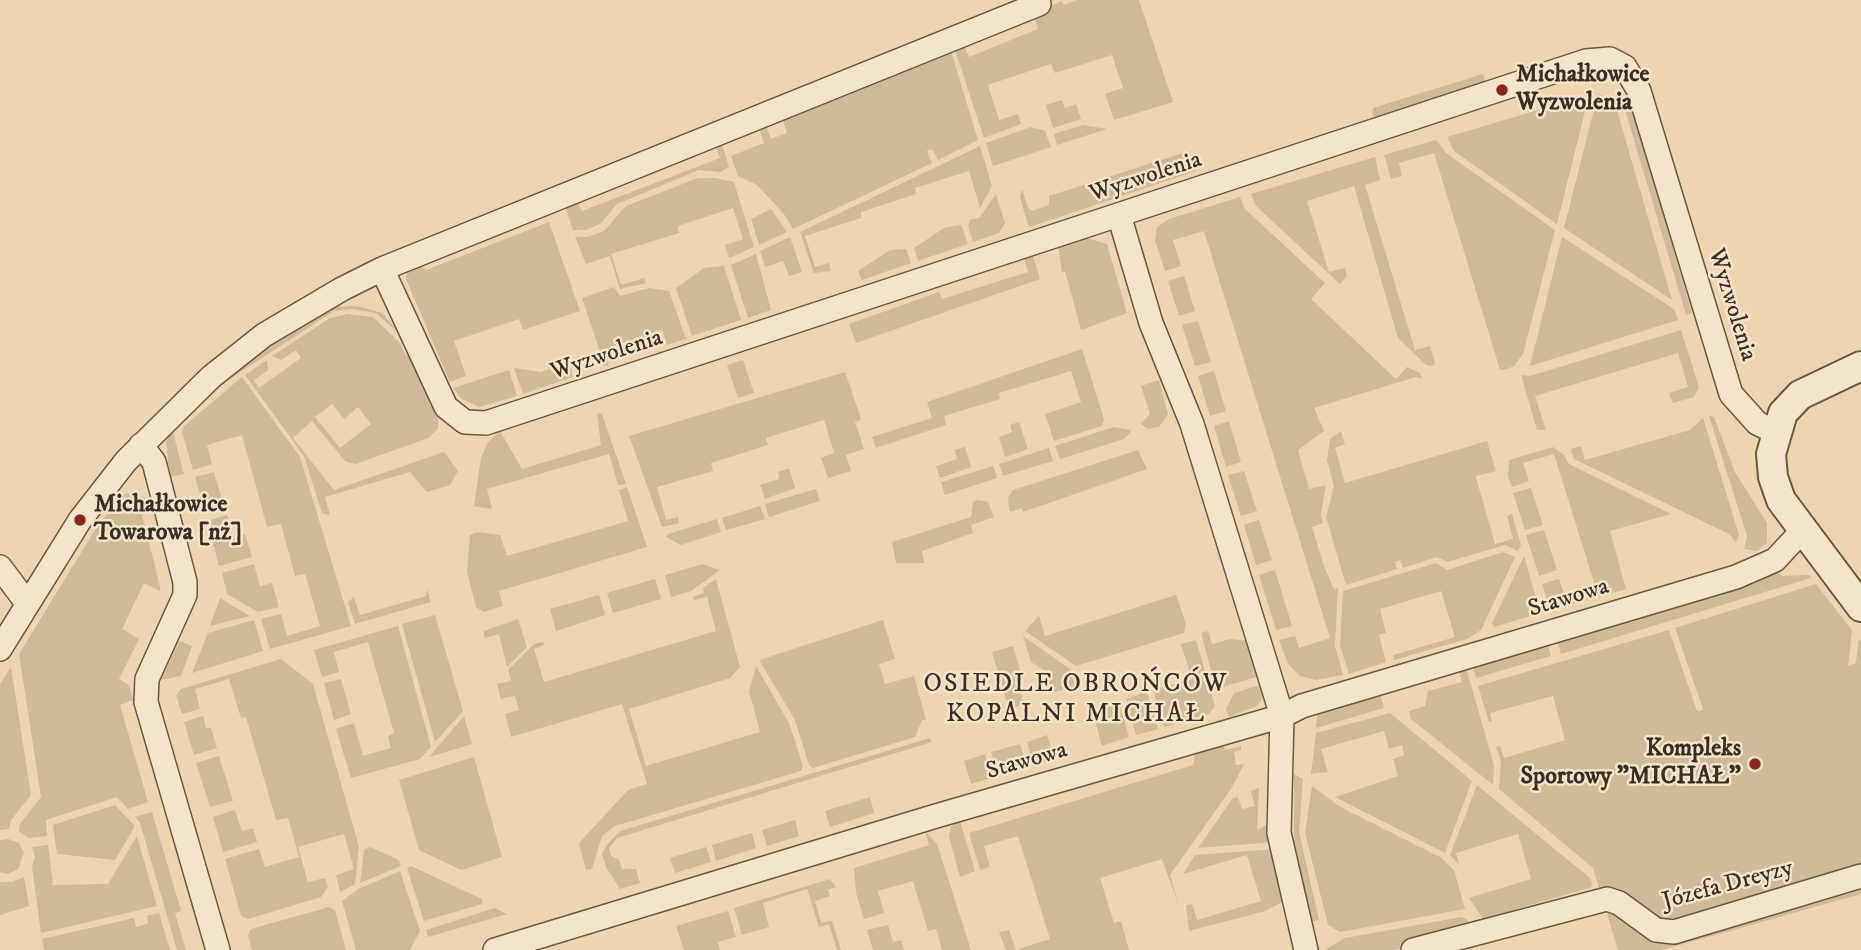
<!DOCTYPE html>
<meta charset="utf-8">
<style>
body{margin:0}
canvas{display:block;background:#eed5af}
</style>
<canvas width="1861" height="950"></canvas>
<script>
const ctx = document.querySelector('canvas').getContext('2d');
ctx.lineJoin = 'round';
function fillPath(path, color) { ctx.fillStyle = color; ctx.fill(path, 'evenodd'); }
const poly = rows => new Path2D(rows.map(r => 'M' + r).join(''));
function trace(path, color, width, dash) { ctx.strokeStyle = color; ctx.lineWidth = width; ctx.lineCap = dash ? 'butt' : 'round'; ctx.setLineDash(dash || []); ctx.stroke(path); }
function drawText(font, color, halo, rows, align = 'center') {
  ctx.font = font + ' "IM FELL DW Pica",serif'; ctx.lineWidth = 5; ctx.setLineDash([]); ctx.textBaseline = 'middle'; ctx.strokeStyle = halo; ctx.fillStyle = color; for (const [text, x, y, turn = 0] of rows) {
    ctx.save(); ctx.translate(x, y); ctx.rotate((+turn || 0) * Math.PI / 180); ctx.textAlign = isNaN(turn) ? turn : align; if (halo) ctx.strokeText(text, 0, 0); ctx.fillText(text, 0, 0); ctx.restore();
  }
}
fillPath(poly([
 [1077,0,1139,0,1173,102,1114,120,1105,94,1123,88,1112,55,1055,73,1051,64,988,85,999,120,1018,114,1021,124,984,138,955,50,964,46,969,57,1038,29,1033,14,1062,1,1064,5],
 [951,51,978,140,938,160,932,149,927,151,932,163,793,229,784,214,757,185,738,176,731,156,764,143,759,129,766,126,771,139,787,133,783,120],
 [1483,74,1486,84,1376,118,1372,115,1373,108,1379,106],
 [1598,94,1610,98,1616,107,1672,300,1564,228],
 [1589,95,1557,224,1454,151,1447,137],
 [1062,100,1065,108,1076,104,1081,119,1053,128,1046,105],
 [1627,101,1636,121,1692,313,1686,315,1626,113,1624,104],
 [1083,125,1107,129,1057,145,1054,134],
 [1031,127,1045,131,1051,147,993,166,986,143],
 [1436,140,1446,153,1555,230,1523,354,1514,366,1507,369,1500,370,1434,153,1399,163,1402,176,1391,179,1384,155],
 [721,141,729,167,720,172,699,170,617,204,600,224,586,230,573,230,564,204,575,199,582,211,720,158,715,144],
 [980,146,992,186,980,208,969,171,915,188,916,194,861,212,861,218,805,236,815,267,829,263,831,271,814,273,800,232],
 [1189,151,1196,171,1030,227,1028,225,1020,197,1022,189,1028,208,1032,211,1049,205,1049,196],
 [1375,157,1380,180,1365,185,1415,350,1430,346,1435,363,1432,366,1426,365,1398,338,1354,186,1307,201,1329,272,1345,268,1347,276,1340,284,1256,206,1251,194],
 [698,178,715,178,734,182,754,247,729,258,725,245,743,239,733,208,678,226,679,233,611,254,621,285,644,278,646,283,620,289,610,256,586,264,575,237,587,237,604,231,626,206],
 [996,194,1005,223,999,233,973,242,968,226,970,220,979,218],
 [1240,197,1244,208,1325,283,1311,299,1396,379,1407,367,1420,373,1422,379,1416,377,1314,408,1324,431,1298,450,1309,489,1326,485,1321,514,1323,523,1312,527,1324,566,1334,589,1338,588,1335,645,1343,675,1315,680,1300,676,1288,664,1279,640,1295,636,1299,648,1330,638,1204,231,1173,240,1181,266,1165,271,1155,240,1157,227,1169,219],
 [771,209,787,232,759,245,751,219],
 [549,222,580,311,523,330,519,319,454,341,466,376,450,382,406,279,407,270,418,264,426,270],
 [961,225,968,244,918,261,914,248,944,228],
 [790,237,802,272,789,276,783,261,765,267,760,251],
 [1083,237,1107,244,1127,313,1081,330,1065,271,1062,272,1058,245],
 [1562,237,1674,309,1678,320,1530,366],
 [906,249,911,263,862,280,858,271,890,250],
 [756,254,771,310,748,318,731,265],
 [1033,255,1040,279,856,343,849,324,939,292,942,299,1028,272,1024,259],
 [724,266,741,320,692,336,676,288,704,268],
 [1184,276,1195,311,1179,316,1168,281],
 [614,287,620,296,649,288,669,291,686,339,667,345,662,330,605,349,609,365,605,366,582,298],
 [357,306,382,313,402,336,376,313,351,309,334,311,225,382,180,423,212,389,307,320,334,307],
 [348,314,373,317,400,343,406,356,410,354,438,417,438,429,428,438,356,464,346,462,312,421,293,438,334,490,444,452,458,471,450,485,427,492,410,472,325,497,330,515,322,513,304,456,245,375,267,360,268,370,254,380,259,388,301,358,296,350,281,360,272,356,330,318],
 [332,404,344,419,358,407,371,424,340,448,315,417],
 [1198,321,1211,362,1195,366,1182,325],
 [1681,330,1699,387,1694,397,1673,403,1669,393,1688,387,1678,353,1535,396,1546,430,1537,430,1521,375,1530,376],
 [1082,349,1104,419,1102,426,1054,441,1045,414,1081,402,1071,371,999,393,1000,399,944,416,946,425,876,448,872,437,932,418,927,402],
 [743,360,754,393,738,398,727,365],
 [569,362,573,377,523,394,514,368,541,372],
 [509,370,517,396,479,407,461,398,453,388],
 [1214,371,1226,411,1210,416,1198,376],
 [845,372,861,419,855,422,864,449,846,455,851,471,828,478,821,458,834,453,824,420,766,438,768,445,711,463,713,471,657,487,666,520,678,517,679,523,662,527,629,436],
 [242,377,300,457,351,626,270,649,261,619,281,614,287,636,320,626,305,574,295,576,281,524,267,527,242,435,207,445,212,464,193,470,182,432,183,427],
 [1159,380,1168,414,1159,427,1148,429,1141,424,1150,414,1141,386],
 [597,413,602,414,626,484,618,485,609,454,487,489,492,509,474,506,481,458,488,442,500,431,522,469,601,445],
 [1709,416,1714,417,1735,472,1767,523,1767,543,1757,551,1744,549,1747,536],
 [1703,418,1739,535,1736,542,1729,534,1574,459,1571,449,1581,446,1585,460,1690,430],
 [1229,421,1241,462,1226,467,1214,426],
 [1019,422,1028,449,1005,457,999,437,1012,432,1010,425],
 [1114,427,1131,430,1130,433,1124,439,1060,459,1055,446],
 [172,428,184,474,170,477,166,442],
 [1341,431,1345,444,1335,448,1345,483,1487,441,1496,471,1476,476,1477,481,1495,544,1513,539,1507,516,1512,514,1521,545,1518,551,1505,545,1447,562,1437,557,1403,568,1400,560,1395,562,1397,569,1346,585,1326,517,1334,486,1327,460,1330,439],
 [965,447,971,467,940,478,936,466,957,459,955,450],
 [1553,447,1564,455,1569,464,1671,514,1610,531,1626,589,1554,609,1550,608,1542,584,1559,579,1567,602,1597,592,1554,454,1523,463,1529,481,1512,487,1508,476,1509,460],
 [1049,448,1053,461,1003,476,999,464],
 [1138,450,1147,469,1023,512,1022,508,1011,512,1009,509,1008,497,1013,490],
 [993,466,997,478,945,495,941,482],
 [789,468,795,488,765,499,760,485,779,479,778,472],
 [1244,471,1257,511,1241,516,1228,475],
 [214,472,224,507,205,512,195,477],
 [627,487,647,547,499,591,503,606,484,612,476,607,467,572,470,535,477,532,500,535,507,556,628,521,619,490],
 [1531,488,1543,525,1525,530,1513,493],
 [816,489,820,501,769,517,765,504],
 [126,493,152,499,153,503,140,507,160,586,160,591,144,583,122,629,139,639,119,679,129,685,133,700,120,705,148,802,128,809,117,797,46,820,47,836,28,838,19,831,20,824,41,797,19,654,98,525],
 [978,500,988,502,994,517,971,525,973,533,922,551,924,563,896,563,892,542,971,517,973,502],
 [760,506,765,519,726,530,722,518],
 [227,515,233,537,245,534,252,557,219,566,207,521],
 [717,519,721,532,681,545,666,537,668,534],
 [1259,520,1272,560,1256,565,1244,525],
 [1544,530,1557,570,1539,576,1526,535],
 [1503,552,1515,557,1481,630,1467,639,1394,660,1393,655,1455,637,1441,591,1380,609,1386,633,1379,635,1386,662,1349,674,1340,645,1343,591,1436,563,1447,570],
 [1524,556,1539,608,1537,614,1494,627,1492,623],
 [254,564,260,586,272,583,279,607,258,612,227,594,222,573],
 [703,564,720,570,691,591,671,597,665,575],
 [1275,570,1292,626,1276,630,1259,575],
 [1778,573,1782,576,1809,575,1811,578,1561,654,1556,637],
 [655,579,661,599,613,613,607,593],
 [716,579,740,667,730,678,629,709,646,766,760,732,749,691,756,666,789,723,803,766,801,771,615,826,602,836,592,869,586,870,579,843,628,790,647,784,622,704,511,737,505,714,519,710,515,696,501,699,497,684,511,681,508,670,534,644,543,642,544,645,534,649,544,682,716,631,707,597,694,600,693,597,704,593,703,588],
 [1816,584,1852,630,1848,666,1856,663,1859,639,1861,641,1861,894,1662,950,1618,950,1593,868,1499,789,1501,761,1496,747,1500,746,1504,758,1565,740,1553,696,1490,713,1492,721,1489,722,1478,686,1669,630,1697,711,1700,711,1703,709,1675,628],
 [427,589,431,602,355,624,348,602,354,597,360,615,426,596],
 [599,595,605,615,556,631,550,609],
 [1176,595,1186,624,1184,633,1076,666,1025,631,1039,616,1045,636],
 [220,598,250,616,210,626],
 [435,615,463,711,435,742,402,624],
 [518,619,527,647,507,667,499,634,484,638,484,631],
 [254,620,263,651,192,673,208,633],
 [883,620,895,659,879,664,885,684,914,676,926,720,922,720,915,737,813,768,809,765,795,720,759,660],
 [398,626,431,747,420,759,351,778,336,729,354,723,363,756,391,748,388,736,394,733,368,642,334,652,339,672,322,677,314,650],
 [1208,631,1212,644,1230,639,1249,641,1259,676,1220,688,1215,685,1201,633],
 [1023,636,1070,669,1075,686,1055,692,1047,680,1051,675,1031,662],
 [1546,639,1551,656,1476,678,1471,661],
 [1196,640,1215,706,1209,714,1164,727,1153,690,1192,679,1181,644],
 [179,641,192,646,181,676,161,680],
 [1013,646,1021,674,1022,705,1009,709,992,652],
 [281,659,313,684,359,847,355,884,340,892,336,875,354,869,344,834,298,847,308,882,325,878,328,887,321,897,248,919,241,916,225,859,259,849,265,867,299,857,288,818,276,820,246,717,241,718,229,679,195,689,200,709,182,714,176,695,181,689],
 [1465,664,1494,765,1493,785,1411,719,1409,711,1425,706,1428,691,1462,682,1458,667],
 [11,667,31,795,11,820,9,829,0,830,0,684],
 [341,679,351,714,334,720,324,683],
 [1266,683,1264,696,1257,706,1229,717,1226,709,1234,693],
 [1147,692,1158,729,1136,735,1126,699],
 [1380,694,1384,708,1316,728,1318,707],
 [1119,701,1129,737,1102,746,1095,721,1103,718,1100,707],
 [1390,713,1472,781,1445,853,1335,797,1398,776,1393,759,1404,755,1402,745,1389,749,1384,731,1321,749,1328,772,1311,774,1316,733],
 [203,716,206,728,211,728,217,748,194,755,184,722],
 [464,716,472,744,429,757],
 [1047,735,1054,759,1034,766,1027,742],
 [930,738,932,742,617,838,609,848,611,856,619,860,622,869,636,869,640,883,620,889,606,867,602,854,606,846,620,831],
 [1020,744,1027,767,998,776,991,752],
 [1223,744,1225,750,1241,746,1241,750,1234,752,1236,765,1244,764,1231,789,1170,875,1178,903,1162,859,1100,878,1114,923,1121,921,1129,950,1006,950,999,932,1009,930,1016,950,1050,939,1018,836,984,846,990,867,980,870,969,833,1193,765,1196,751],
 [985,754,992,778,971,784,964,761],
 [219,756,233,801,210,807,196,763],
 [474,757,502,857,461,870,419,850,399,780],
 [1294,774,1303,779,1299,832,1319,920,1311,922,1294,845],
 [1477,785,1591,879,1592,887,1483,919,1469,898,1531,879,1518,834,1456,853,1459,865,1450,855],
 [1312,786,1342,808,1440,857,1454,870,1465,909,1340,932,1328,925,1305,833],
 [1259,788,1257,830,1274,821,1274,842,1198,848,1233,798,1238,797,1242,809,1255,806,1251,791],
 [870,797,874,813,830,827,825,811],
 [115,805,135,826,115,860,57,854,53,825],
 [235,810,242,831,253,828,257,842,223,852,213,817],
 [152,812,181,911,175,913,186,950,177,950,140,823,135,817],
 [795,820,799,836,767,846,762,830],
 [960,821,975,871,960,877,949,836,951,827],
 [925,831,937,844,971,950,942,950,936,929,928,931,913,881,878,891,884,913,864,919,856,893,854,868,929,845],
 [752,833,756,848,716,861,712,845],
 [137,836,157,906,41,933,32,866,35,857,32,847,48,845,53,885,108,884],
 [8,839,19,843,24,853,18,869,8,874,0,872,0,840],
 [370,847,399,860,401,866,360,883,364,850],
 [706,847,711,862,675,873,670,858],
 [1276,849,1284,901,1265,911,1189,931,1186,905,1192,904,1197,920,1261,901,1247,855,1183,874,1195,855],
 [411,866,482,899,482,904,424,921,407,868],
 [400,871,420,931,410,950,356,950,342,901,358,889],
 [24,877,29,906,0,915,0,882,12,882],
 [830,879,836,887,828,890,830,896,815,901,821,923,832,921,841,950,837,950,829,924,819,927,807,889,763,903,769,927,742,935,734,908],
 [329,907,335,910,346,950,252,950,248,935,251,929],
 [495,908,507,914,428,937,426,930],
 [728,911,736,937,718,942,720,950,684,950,676,926],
 [159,913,170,950,44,950,42,939,134,918,136,927,148,923,147,916],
 [1462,917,1468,920,1471,930,1456,936,1394,950,1325,950,1345,938],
 [888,925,893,942,901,940,904,950,873,950,867,930]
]), '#cfb997');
const minor = poly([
 [1119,215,1151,323,1192,424,1282,716,1279,833,1306,950],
 [382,269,446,407,465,422,486,423,1586,61,1610,59,1625,67,1639,91,1731,394,1757,423,1775,432],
 [141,445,154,462,185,582,185,595,147,679,146,702,218,950],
 [0,567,27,603],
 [0,649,80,520,126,461,211,377,264,335,342,289,382,269,1039,4],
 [495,950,936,816,1282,716,1302,706,1736,577,1775,560,1802,531],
 [1413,950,1607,899,1619,903,1656,930,1674,932,1861,876]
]);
const tertiary = poly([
 [1861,366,1800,395,1783,413,1771,454,1773,477,1781,500,1861,607]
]);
trace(minor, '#675844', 26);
trace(tertiary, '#675844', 32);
trace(minor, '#f4e4cb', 23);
trace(tertiary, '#f4e4cb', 28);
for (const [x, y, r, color] of [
 [1502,90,7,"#8f2418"],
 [80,520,7,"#8f2418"],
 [1755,764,7,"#8f2418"]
]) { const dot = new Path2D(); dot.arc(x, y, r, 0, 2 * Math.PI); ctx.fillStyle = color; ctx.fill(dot); trace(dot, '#f4e4cb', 2.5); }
drawText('bold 24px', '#3a2e21', '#f4e4cb', [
 ["Michałkowice",1516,76],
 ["Wyzwolenia",1516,104],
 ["Michałkowice",94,506],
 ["Towarowa [nż]",94,534],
 ["Kompleks",1741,750,"right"],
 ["Sportowy \"MICHAŁ\"",1741,778,"right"]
], 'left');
drawText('24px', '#3a2e21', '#f4e4cb', [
 ["Wyzwolenia",1146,178,-18],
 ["Wyzwolenia",1731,305,73],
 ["Wyzwolenia",607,356,-18],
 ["Stawowa",1569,599,-17],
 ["Stawowa",1027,762,-16],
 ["Józefa Dreyzy",1728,886,-15]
]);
ctx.letterSpacing = '2px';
drawText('26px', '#3a2e21', '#f4e4cb', [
 ["OSIEDLE OBROŃCÓW",1076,686],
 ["KOPALNI MICHAŁ",1076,716]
]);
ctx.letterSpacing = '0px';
</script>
